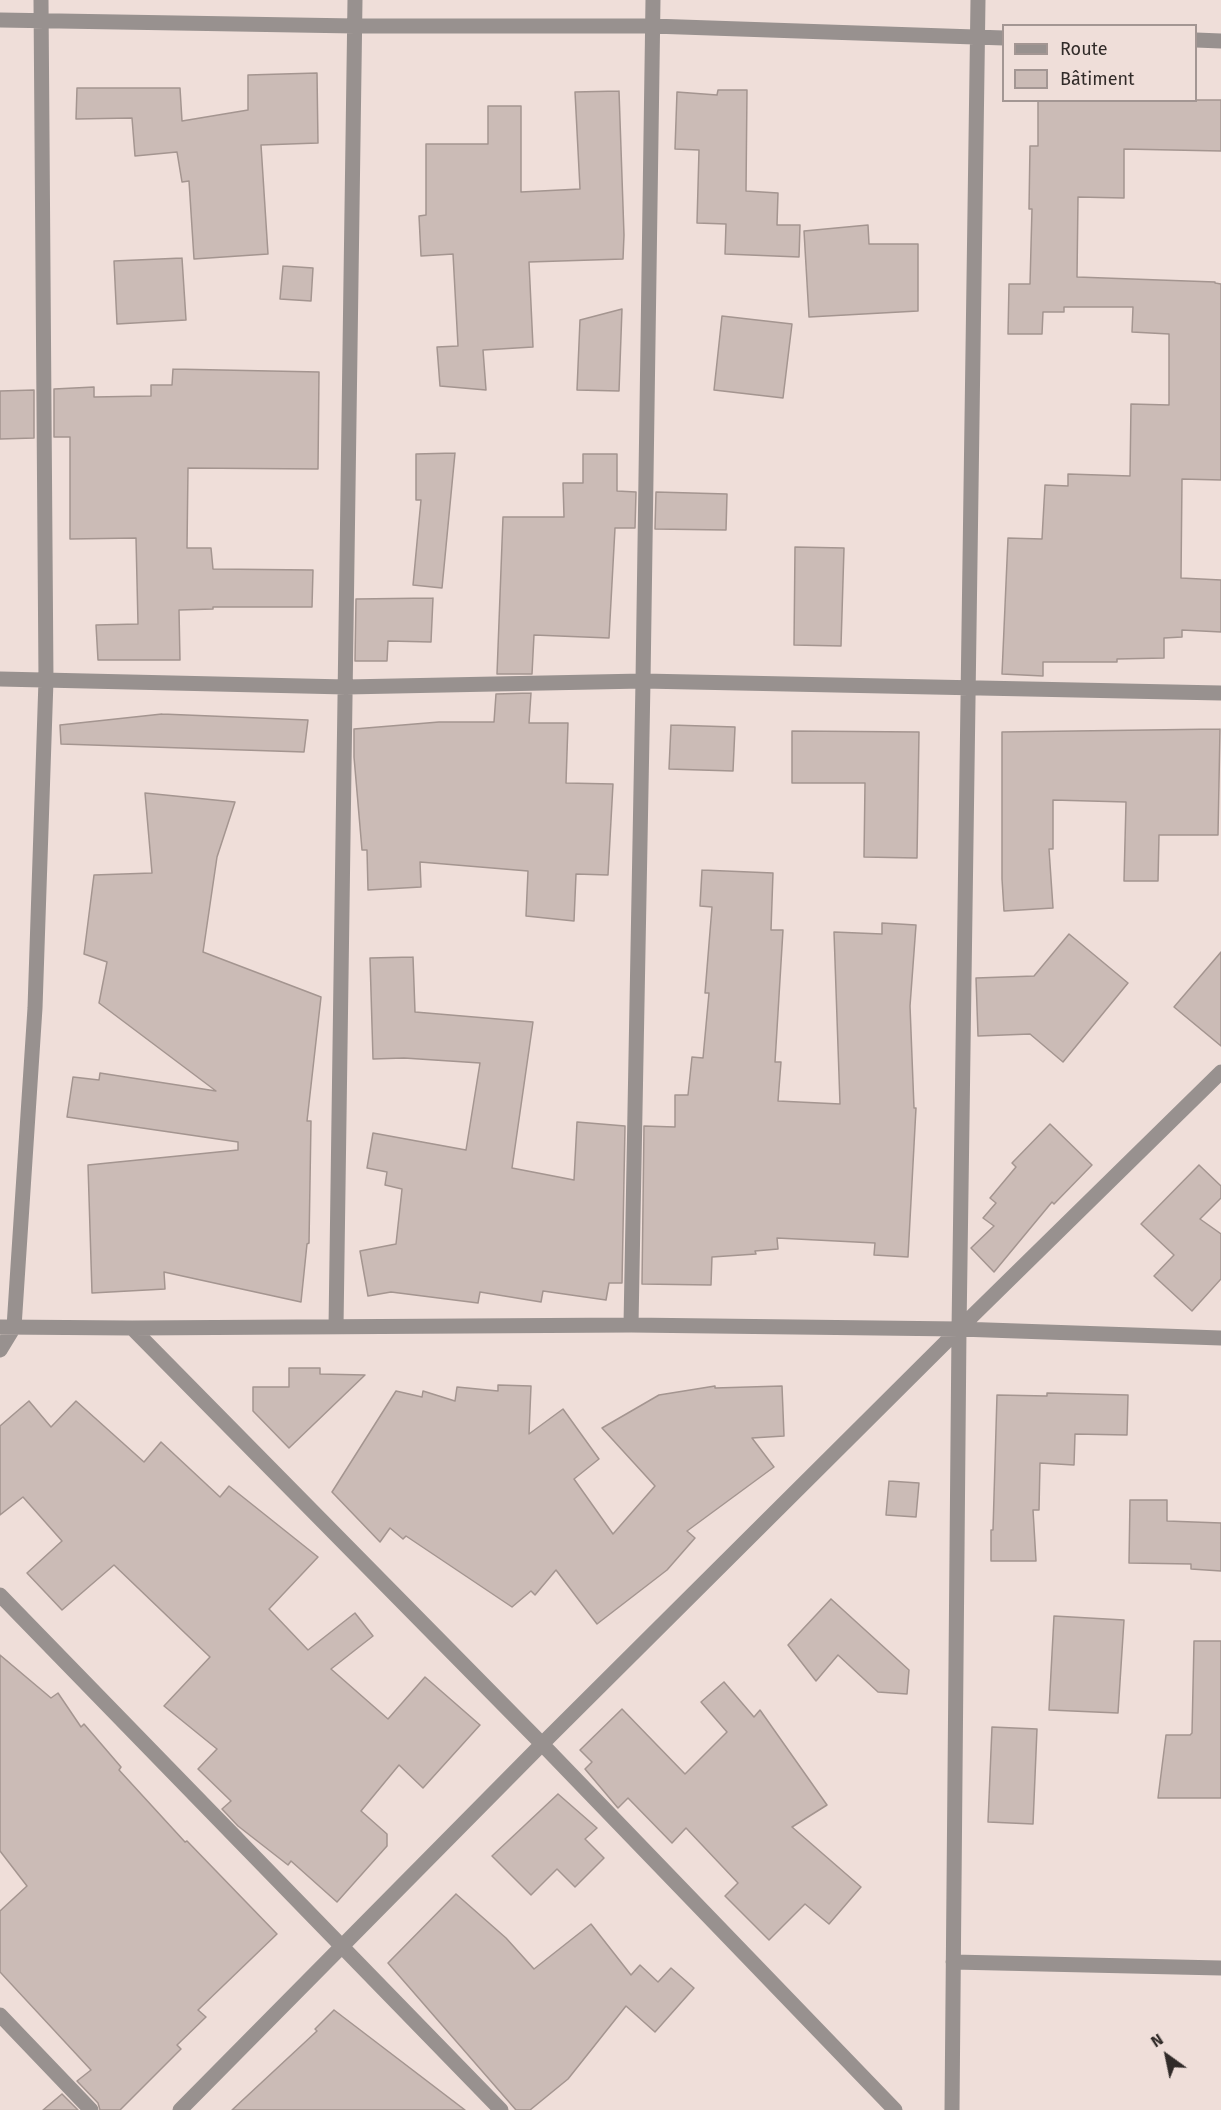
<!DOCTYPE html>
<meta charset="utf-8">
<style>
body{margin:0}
#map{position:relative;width:1221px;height:2110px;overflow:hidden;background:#efded9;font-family:"Fira Sans",sans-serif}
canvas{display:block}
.legend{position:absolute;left:1002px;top:24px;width:195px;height:78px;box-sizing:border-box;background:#efded9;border:2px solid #a39693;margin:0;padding:8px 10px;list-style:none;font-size:18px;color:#312b29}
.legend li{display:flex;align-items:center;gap:12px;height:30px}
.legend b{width:30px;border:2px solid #a39693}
.north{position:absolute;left:1137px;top:2026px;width:60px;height:60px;-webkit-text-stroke:4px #efded9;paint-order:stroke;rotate:327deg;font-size:16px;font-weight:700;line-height:24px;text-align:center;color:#312b29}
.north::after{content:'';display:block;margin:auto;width:21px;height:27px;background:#312b29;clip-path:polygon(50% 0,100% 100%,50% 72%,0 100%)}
</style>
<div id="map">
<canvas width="1221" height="2110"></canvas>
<ul class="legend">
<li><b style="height:8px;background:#98918f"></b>Route</li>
<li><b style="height:16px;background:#cbbbb6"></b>Bâtiment</li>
</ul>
<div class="north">N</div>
</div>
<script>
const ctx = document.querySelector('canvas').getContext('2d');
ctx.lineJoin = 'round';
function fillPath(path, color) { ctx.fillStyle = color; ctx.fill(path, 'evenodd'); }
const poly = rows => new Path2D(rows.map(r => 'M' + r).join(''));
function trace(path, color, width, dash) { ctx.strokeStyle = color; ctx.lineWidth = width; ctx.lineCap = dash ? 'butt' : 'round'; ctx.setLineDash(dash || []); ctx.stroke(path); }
const building = poly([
 [317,73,318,143,261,145,268,254,194,259,189,181,182,182,177,152,135,156,132,118,76,119,77,88,180,88,182,121,248,110,248,75,317,73],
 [718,90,747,90,746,191,778,193,777,225,800,225,799,257,725,254,726,224,697,223,699,150,675,149,677,92,717,95,718,90],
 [619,91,624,235,623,259,529,262,533,347,483,350,486,390,440,386,437,347,458,346,453,254,421,256,419,216,426,215,426,144,488,144,488,106,521,106,521,192,580,189,575,92,619,91],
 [1038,100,1221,100,1221,151,1124,149,1124,198,1078,197,1077,277,1215,282,1215,283,1221,284,1221,480,1182,479,1181,578,1221,580,1221,632,1182,630,1182,637,1164,638,1164,658,1117,659,1117,662,1043,662,1043,676,1002,674,1008,538,1042,539,1045,485,1068,486,1068,474,1130,476,1131,404,1169,405,1169,334,1132,332,1133,307,1064,307,1064,312,1043,312,1042,334,1008,334,1009,284,1030,284,1032,209,1029,209,1030,146,1038,146,1038,100],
 [868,225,869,244,918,244,918,311,809,317,804,231,868,225],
 [182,258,186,320,117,324,114,261,182,258],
 [283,266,313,268,311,301,280,299,283,266],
 [622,309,619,391,577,390,580,320,622,309],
 [722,316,792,324,783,398,714,390,722,316],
 [173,369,319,372,318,469,188,468,187,548,211,548,213,569,313,570,312,607,213,607,213,609,179,610,180,660,98,660,96,625,138,624,136,538,70,539,70,437,54,437,54,389,94,387,94,397,151,396,151,385,172,385,173,369],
 [34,390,34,438,0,439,0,391,34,390],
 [455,453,442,588,413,585,421,500,416,500,416,454,455,453],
 [583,454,617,454,617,491,636,492,635,528,615,528,609,638,534,635,532,674,497,674,503,517,564,517,563,483,583,483,583,454],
 [656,492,727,494,726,530,655,529,656,492],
 [795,547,844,548,841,646,794,645,795,547],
 [433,598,431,642,388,641,387,661,355,661,356,599,433,598],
 [531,693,529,723,568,723,566,783,613,784,608,875,576,874,574,921,526,916,528,871,420,862,421,887,368,890,367,850,362,850,354,757,354,729,439,722,494,722,496,694,531,693],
 [162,714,308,720,304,752,61,744,60,725,162,714],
 [671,725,735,727,733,771,669,769,671,725],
 [1220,729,1218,835,1159,835,1158,881,1124,881,1126,802,1053,800,1053,849,1049,849,1053,908,1004,911,1002,879,1002,732,1220,729],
 [792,731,919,732,917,858,864,857,865,783,792,783,792,731],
 [145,793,235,802,217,857,203,952,321,997,307,1121,311,1121,309,1243,307,1244,301,1302,164,1272,165,1289,92,1293,88,1165,238,1150,238,1142,67,1117,73,1077,99,1080,100,1073,216,1091,99,1003,107,962,84,954,94,875,152,873,145,793],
 [702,870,773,873,771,930,783,930,775,1062,781,1062,778,1101,840,1104,834,932,882,934,882,923,916,925,910,1006,914,1108,916,1108,908,1257,874,1255,875,1243,777,1238,778,1249,755,1251,756,1254,712,1257,711,1285,642,1284,644,1126,675,1127,675,1095,688,1095,692,1057,703,1058,709,993,705,993,712,907,700,906,702,870],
 [1069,934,1128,983,1063,1062,1030,1034,978,1036,976,978,1034,976,1069,934],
 [1221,952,1221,1046,1174,1007,1221,952],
 [413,957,415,1012,533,1022,512,1168,574,1180,577,1122,625,1126,622,1283,609,1283,606,1300,543,1291,541,1302,480,1292,478,1303,391,1292,368,1296,360,1251,396,1244,402,1189,385,1185,387,1172,367,1168,373,1133,466,1150,480,1063,404,1058,373,1059,370,958,413,957],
 [1050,1124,1092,1165,1054,1204,1052,1202,994,1272,971,1248,994,1226,983,1218,996,1203,990,1198,1016,1167,1012,1163,1050,1124],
 [1199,1165,1221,1186,1221,1198,1200,1219,1221,1234,1221,1279,1192,1311,1154,1276,1174,1255,1141,1224,1199,1165],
 [289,1368,320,1368,320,1374,365,1375,289,1448,253,1411,253,1387,289,1387,289,1368],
 [498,1385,531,1386,529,1434,563,1409,599,1459,574,1479,613,1534,655,1486,602,1428,659,1395,715,1386,715,1388,782,1386,784,1436,752,1438,774,1467,687,1531,695,1538,667,1570,597,1624,556,1570,535,1595,531,1591,512,1607,406,1536,403,1539,390,1528,380,1542,332,1492,396,1391,422,1397,423,1391,455,1401,457,1387,498,1391,498,1385],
 [1047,1393,1128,1395,1127,1435,1075,1434,1074,1465,1040,1463,1039,1510,1033,1510,1036,1561,991,1561,991,1530,993,1530,997,1395,1047,1396,1047,1393],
 [29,1401,51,1427,76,1401,144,1462,161,1442,220,1497,229,1486,318,1557,269,1609,308,1650,355,1613,373,1636,331,1669,388,1719,425,1677,480,1725,423,1788,399,1765,361,1811,387,1834,387,1846,337,1902,291,1861,288,1865,238,1826,222,1809,231,1801,198,1769,217,1749,164,1706,210,1657,114,1565,62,1610,27,1573,62,1541,23,1497,0,1515,0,1426,29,1401],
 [889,1481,919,1483,916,1517,886,1515,889,1481],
 [1130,1500,1167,1500,1167,1521,1221,1523,1221,1571,1191,1569,1191,1564,1129,1563,1130,1500],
 [831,1599,909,1670,907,1694,878,1692,838,1655,816,1681,788,1645,831,1599],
 [1054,1616,1124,1620,1118,1713,1049,1710,1054,1616],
 [1194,1641,1221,1641,1221,1798,1158,1798,1166,1735,1190,1735,1192,1733,1194,1641],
 [0,1655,51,1698,58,1693,81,1727,84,1724,121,1767,119,1770,185,1842,187,1841,277,1934,198,2010,206,2017,177,2045,181,2049,120,2110,100,2110,98,2103,77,2081,91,2070,0,1972,0,1911,27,1886,0,1851,0,1655],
 [724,1682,754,1717,760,1710,827,1805,792,1827,861,1887,829,1924,805,1904,769,1940,725,1896,738,1883,686,1828,672,1843,628,1798,618,1808,585,1769,592,1762,580,1750,622,1709,685,1774,727,1732,701,1702,724,1682],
 [992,1727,1037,1729,1033,1824,988,1822,992,1727],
 [558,1794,597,1828,585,1839,604,1858,575,1887,557,1869,531,1895,492,1856,558,1794],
 [456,1894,506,1938,534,1969,591,1924,631,1975,640,1965,658,1982,671,1968,694,1988,655,2032,626,2006,568,2079,530,2110,516,2110,388,1963,456,1894],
 [334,2010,465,2110,232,2110,317,2031,315,2029,334,2010],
 [62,2094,78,2110,43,2110,62,2094]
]);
fillPath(building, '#cbbbb6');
trace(building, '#a49590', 1.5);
trace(poly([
 [0,20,355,26,652,26,1004,38],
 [1196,40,1221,41],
 [0,679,346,687,643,681,1221,693],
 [631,1325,643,681,653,0],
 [0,1327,132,1328,631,1325,959,1329,1221,1338],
 [336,1327,355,0],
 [132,1328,542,1744,895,2110],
 [0,1350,14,1327,35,1008,46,680,41,0],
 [0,1595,501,2110],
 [953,1962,1221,1968],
 [0,2015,91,2110],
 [180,2110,542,1744,959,1329,1221,1072],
 [952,2110,959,1329,978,0]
]), '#98918f', 15);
</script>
